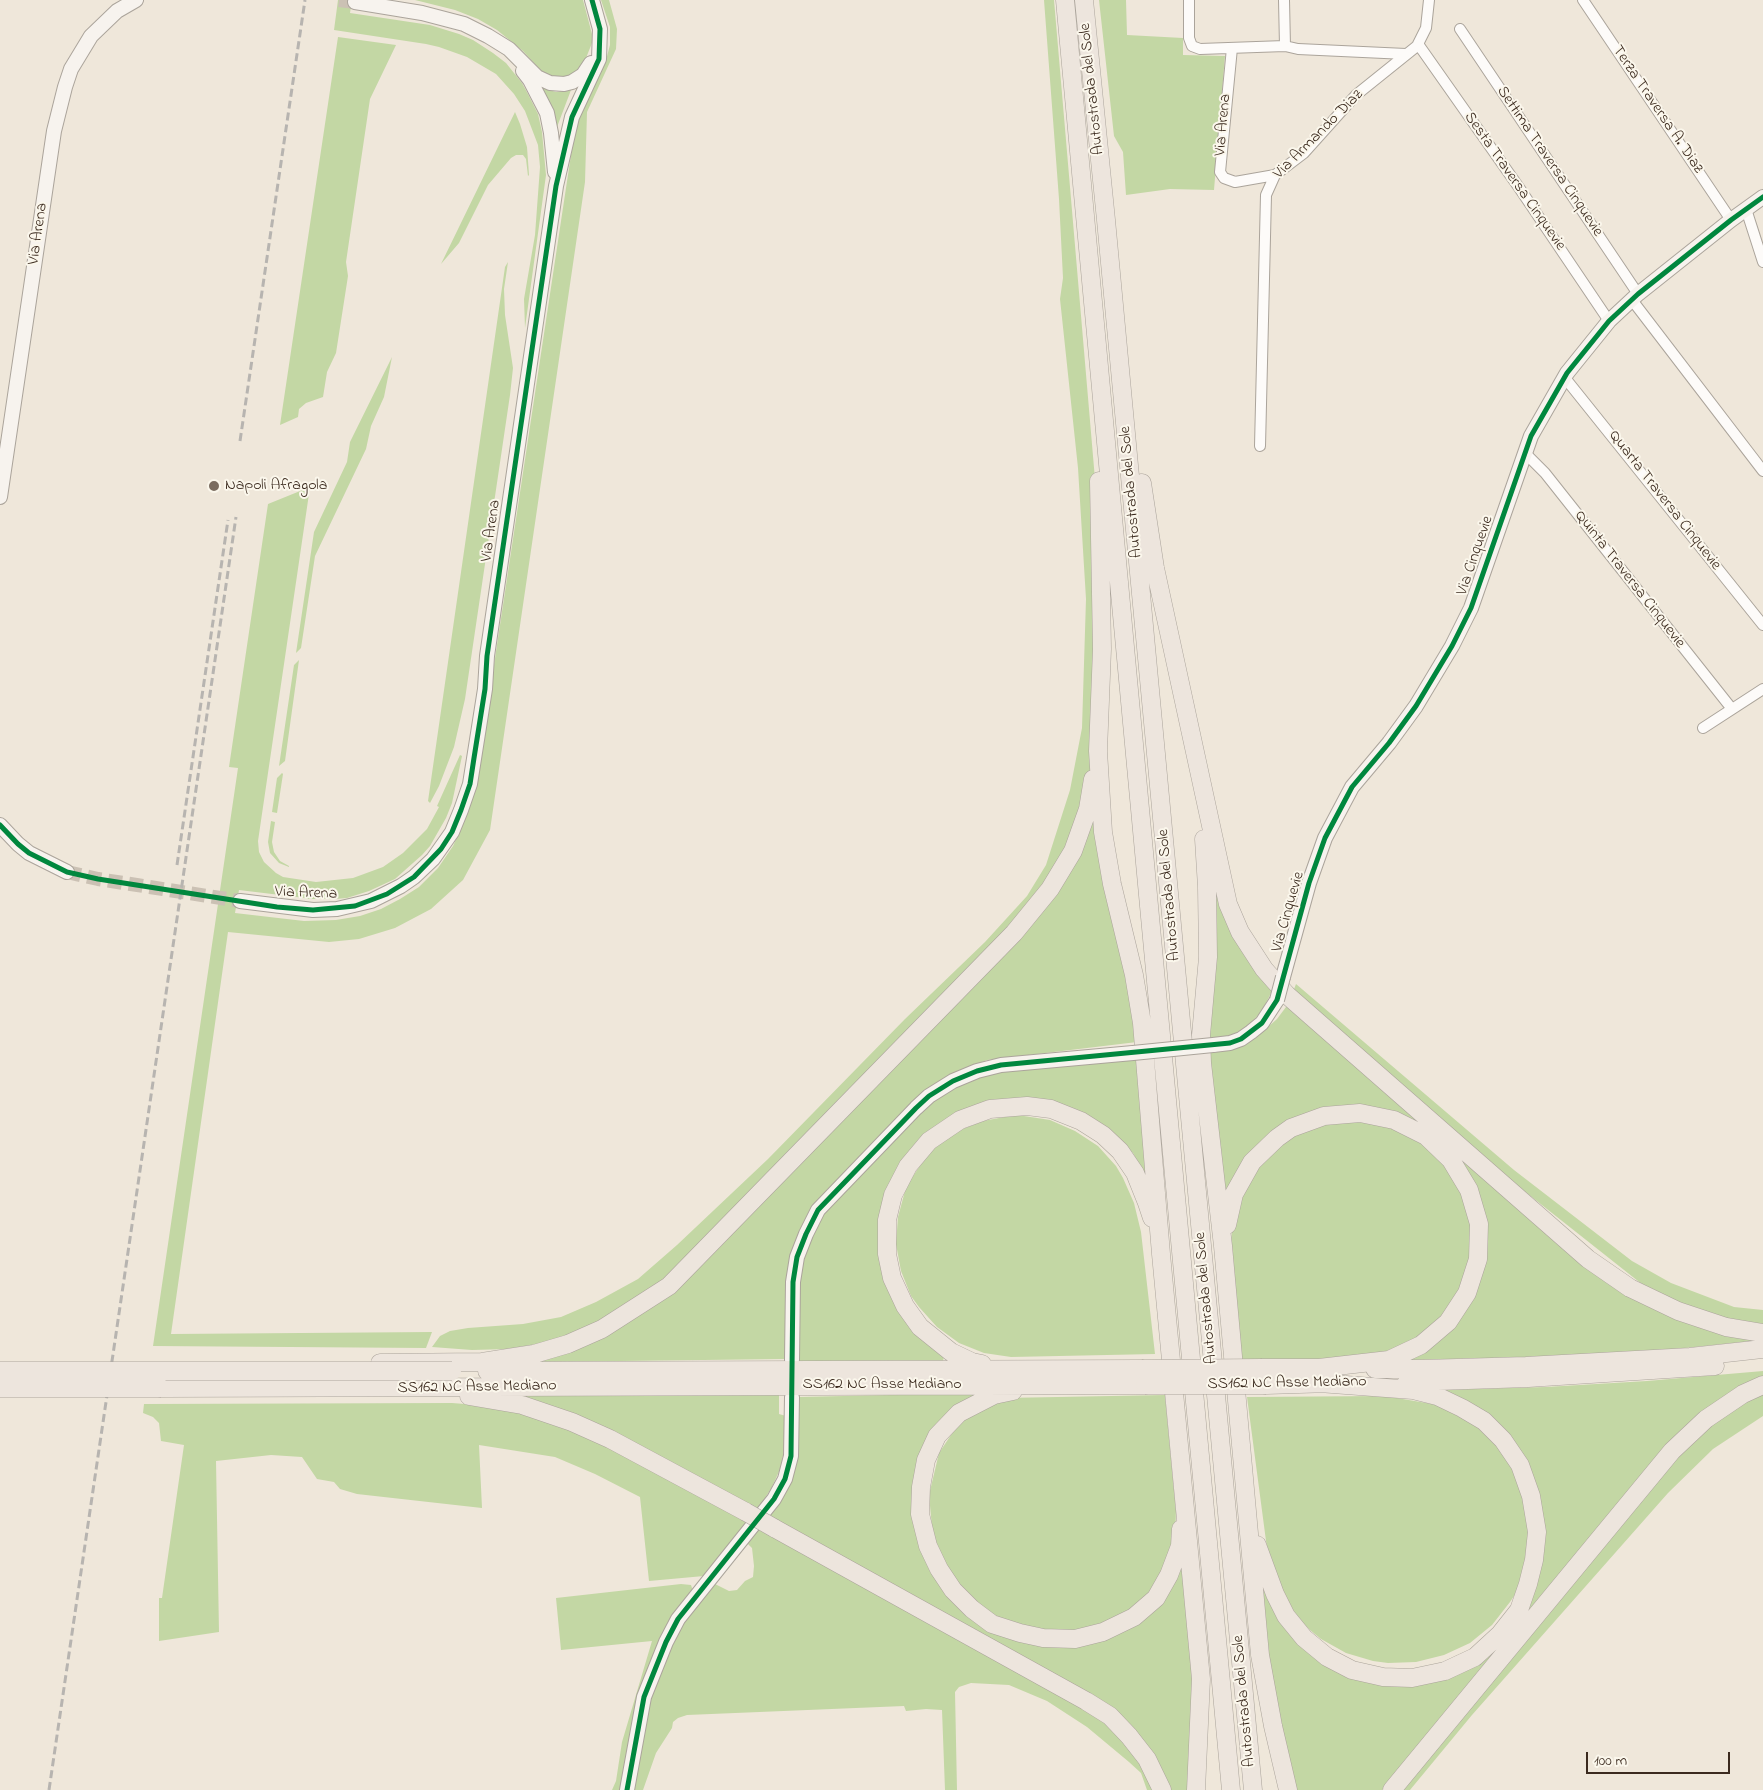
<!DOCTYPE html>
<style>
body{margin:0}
#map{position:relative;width:1763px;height:1790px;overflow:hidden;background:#efe7da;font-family:"Indie Flower",sans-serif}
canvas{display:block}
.scale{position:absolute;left:1586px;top:1752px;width:144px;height:22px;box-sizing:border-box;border:2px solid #3b2a1e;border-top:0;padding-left:6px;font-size:15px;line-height:18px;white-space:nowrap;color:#3b2a1e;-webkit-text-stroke:4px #fbf7ec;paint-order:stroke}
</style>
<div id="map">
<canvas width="1763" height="1790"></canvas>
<div class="scale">100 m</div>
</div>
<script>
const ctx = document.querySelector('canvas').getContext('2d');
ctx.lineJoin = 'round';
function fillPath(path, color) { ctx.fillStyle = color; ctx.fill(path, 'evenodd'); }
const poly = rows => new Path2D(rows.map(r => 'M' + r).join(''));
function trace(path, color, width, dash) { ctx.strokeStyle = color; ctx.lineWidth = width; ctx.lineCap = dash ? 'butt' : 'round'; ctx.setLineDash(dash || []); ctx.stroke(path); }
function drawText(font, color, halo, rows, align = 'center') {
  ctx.font = font + ' "Indie Flower",sans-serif'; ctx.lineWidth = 4; ctx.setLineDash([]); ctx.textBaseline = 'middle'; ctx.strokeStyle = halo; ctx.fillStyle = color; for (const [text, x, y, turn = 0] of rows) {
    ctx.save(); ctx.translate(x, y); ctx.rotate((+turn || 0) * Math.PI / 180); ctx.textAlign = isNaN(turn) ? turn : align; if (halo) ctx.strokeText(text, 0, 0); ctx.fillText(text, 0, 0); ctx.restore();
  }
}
fillPath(poly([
 [338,0,352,0,350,13,430,25,459,34,473,40,493,53,506,63,522,83,528,94,538,114,542,132,546,175,525,328,524,299,535,235,540,167,538,145,525,111,514,94,496,74,467,57,439,47,426,44,334,30],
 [415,0,583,0,592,34,592,43,584,63,578,72,563,79,545,75,523,51,497,30,478,19,455,10],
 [601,0,609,0,617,29,616,49,587,112,585,182,490,830,463,880,431,909,395,928,359,939,329,942,228,932,171,1334,432,1332,426,1348,153,1346,238,768,229,767,268,504,310,487,258,841,259,852,264,862,276,873,283,877,316,882,353,878,383,867,403,853,427,829,439,807,437,806,460,755,462,756,452,803,446,818,430,846,422,855,395,879,369,891,347,898,335,899,306,899,305,898,239,890,235,913,304,921,336,920,360,916,381,909,400,899,419,887,438,868,453,846,464,822,476,784,574,135,579,118,606,60,610,45,610,27],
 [1044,0,1054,0,1096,491,1098,751,1080,816,1055,871,1038,898,676,1274,587,1330,543,1343,508,1349,472,1350,432,1347,440,1336,450,1331,468,1328,523,1324,561,1317,596,1302,638,1279,677,1245,768,1159,905,1019,985,942,1027,896,1046,865,1070,790,1082,728,1086,599,1078,468,1060,299,1063,278,1059,199],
 [1099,0,1126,0,1127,35,1183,38,1183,55,1225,56,1214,190,1170,189,1126,195,1123,152,1114,136],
 [338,37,396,45,370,99,346,262,348,276,336,353,327,372,323,397,306,403,299,409,298,417,280,425],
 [542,88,556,92,571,90,557,127,550,103],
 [515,112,520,124,527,147,529,175,528,176,526,159,523,155,516,155,511,158,488,185,459,243,441,264],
 [508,262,504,289,505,315,513,368,510,395,465,699,454,747,439,786,430,803,428,801,505,267],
 [392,357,384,397,371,426,366,449,315,556,301,648,296,653,314,532,347,462,350,442],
 [299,660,285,761,279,766,294,665],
 [282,773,283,774,277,813,272,812,277,778],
 [1097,800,1137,1042,987,1060,957,1072,922,1095,795,1245,786,1283,785,1359,538,1362,540,1359,664,1297,717,1250,1029,926],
 [271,821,275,822,272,842,274,852,280,861,289,866,289,867,279,863,270,853,268,842],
 [1217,890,1235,936,1254,970,1272,991,1262,1011,1248,1026,1236,1033,1224,1037,1208,1038,1213,891],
 [1296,984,1514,1170,1632,1261,1671,1283,1734,1307,1763,1310,1763,1325,1732,1322,1677,1303,1643,1285,1485,1160,1293,992],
 [1289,1003,1626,1288,1763,1340,1675,1349,1533,1357,1409,1360,1449,1331,1484,1216,1411,1120,1308,1114,1225,1198,1209,1050,1245,1044,1259,1035,1277,1019],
 [1139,1058,1147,1180,1133,1153,1114,1136,1085,1117,965,1111,889,1190,885,1278,945,1352,943,1361,798,1361,798,1281,802,1258,825,1211,913,1119,939,1096,974,1079,1005,1071],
 [1010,1116,1024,1116,1050,1120,1075,1131,1098,1146,1116,1166,1123,1178,1134,1203,1141,1232,1155,1354,1011,1357,984,1353,959,1343,937,1327,919,1307,911,1296,901,1271,896,1244,898,1217,905,1191,911,1179,926,1157,936,1147,958,1131,983,1121],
 [1327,1120,1381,1121,1440,1154,1471,1213,1471,1266,1447,1315,1405,1348,1352,1359,1240,1360,1230,1249,1233,1224,1244,1185,1278,1143],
 [1763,1371,1763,1378,1720,1401,1564,1569,1382,1790,1293,1790,1270,1683,1260,1582,1263,1582,1277,1614,1367,1679,1476,1659,1535,1580,1526,1464,1437,1390,1546,1387,1647,1381],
 [1763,1391,1763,1416,1713,1449,1668,1493,1472,1715,1410,1790,1398,1790,1641,1495,1703,1430],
 [742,1393,779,1395,779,1414,786,1416,784,1450,781,1467,772,1487,758,1509,507,1394],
 [982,1393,924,1451,925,1551,996,1629,1116,1631,1180,1564,1185,1563,1192,1656,1194,1713,1191,1790,1167,1790,1138,1738,769,1516,783,1496,798,1397],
 [1165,1395,1176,1511,1175,1540,1166,1571,1141,1604,1104,1626,1061,1634,1018,1628,980,1608,950,1577,933,1538,929,1495,939,1453,963,1417,1004,1398],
 [1385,1396,1438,1405,1464,1416,1497,1443,1525,1492,1530,1549,1518,1590,1510,1602,1492,1625,1470,1643,1444,1655,1416,1662,1388,1663,1373,1661,1346,1653,1321,1639,1310,1630,1300,1620,1283,1596,1268,1556,1247,1397],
 [452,1403,503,1407,588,1434,748,1522,704,1576,649,1581,640,1497,595,1474,555,1457,479,1445,482,1508,357,1494,340,1489,334,1482,317,1479,302,1457,271,1455,216,1461,219,1632,159,1641,159,1598,162,1598,184,1445,161,1441,159,1423,153,1417,143,1413,144,1404],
 [761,1526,1094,1711,1130,1745,1155,1790,1147,1790,1141,1773,1129,1762,1087,1727,1047,1701,1009,1685,971,1683,959,1687,955,1692,957,1790,945,1790,942,1710,926,1709,906,1711,904,1706,687,1715,678,1718,673,1722,672,1728,656,1753,643,1790,631,1790,651,1696,672,1639,713,1583,729,1591,737,1590,745,1581,753,1577,754,1566,752,1548,747,1543],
 [681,1584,691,1585,693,1591,660,1639,651,1660,639,1697,621,1790,612,1790,616,1781,622,1742,652,1641,561,1650,556,1598]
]), '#c3d7a4');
trace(poly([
 [339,0,355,2],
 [67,872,98,879,240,901]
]), '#cbc1b4', 14, [14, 7]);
const street = poly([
 [1189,0,1189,38,1192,46,1200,49,1285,46,1298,49,1406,54],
 [1284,0,1285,46],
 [1583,0,1731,220],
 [1460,29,1638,294],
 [1418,44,1520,189,1609,321],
 [1232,48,1220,172,1224,178,1235,182,1275,175],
 [1746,209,1763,262],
 [1632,300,1763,471],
 [1565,378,1763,625],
 [1260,446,1266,195,1275,175,1304,153,1356,95,1417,46,1426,28,1429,0],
 [1525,453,1545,473,1732,709],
 [1703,728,1763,689]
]);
const secondary = poly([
 [355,2,422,13,464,24,488,36,509,49,537,77,550,83,564,84,572,82,583,75,591,63],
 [523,71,530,80,547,113,551,133,555,172],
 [0,497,54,131,65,87,71,69,91,36,117,11,136,0],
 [0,825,18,844,29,853,67,872],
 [240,901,313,910,337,909,371,901,401,886,414,877,433,859,452,832,461,810,470,784,485,689,487,656,556,186,572,117,599,59,600,29,592,0],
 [1283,977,1309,883,1325,838,1352,787,1389,743,1416,706,1452,646,1471,608,1531,436,1567,373,1609,321,1638,294,1731,220,1763,197],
 [1213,1045,1230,1043,1241,1039,1251,1032,1262,1023,1277,1000],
 [792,1360,793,1282,797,1257,806,1234,818,1210,916,1108,929,1096,953,1081,977,1071,1001,1065,1133,1053],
 [627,1790,644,1697,666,1642,678,1619,774,1499,785,1479,791,1456,792,1397]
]);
const highway = poly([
 [1065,0,1231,1790],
 [1084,0,1106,220,1253,1790],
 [1099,481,1102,649,1098,751,1103,832,1112,884,1134,975,1142,1023,1161,1254,1201,1679,1196,1790],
 [1142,483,1155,568,1228,904,1240,932,1264,969,1287,995,1588,1259,1630,1288,1678,1311,1726,1327,1763,1333],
 [1204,839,1207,887,1208,957,1201,1035,1202,1063,1223,1246,1260,1655,1273,1726,1288,1790],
 [1227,1225,1234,1194,1252,1162,1277,1138,1291,1128,1324,1116,1360,1113,1394,1120,1426,1136,1451,1160,1469,1190,1479,1224,1478,1259,1467,1293,1448,1322,1421,1345,1389,1360,1319,1368],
 [380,1363,482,1362,534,1354,568,1344,602,1329,669,1286,1014,933,1050,889,1073,851,1088,809,1093,779],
 [982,1364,972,1362,951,1352,920,1327,905,1306,892,1278,887,1254,887,1220,893,1195,908,1166,929,1141,960,1120,990,1109,1027,1106,1051,1109,1081,1121,1103,1135,1120,1151,1135,1173,1147,1203,1152,1218],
 [1262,1368,1329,1368],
 [1375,1369,1423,1369,1526,1366,1690,1357,1763,1349],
 [487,1371,1142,1369],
 [1407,1382,1528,1378,1715,1366],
 [1266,1385,1331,1383],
 [161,1388,1145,1385],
 [1013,1391,994,1395,959,1413,937,1436,926,1460,921,1487,920,1514,928,1546,939,1569,953,1590,972,1609,992,1624,1020,1633,1043,1638,1075,1639,1103,1632,1134,1617,1156,1598,1169,1575,1180,1546,1181,1529],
 [469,1396,522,1405,572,1422,610,1439,746,1512],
 [774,1528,1086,1701,1110,1716,1129,1736,1147,1759,1162,1790],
 [1257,1545,1275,1594,1286,1616,1304,1638,1327,1657,1352,1670,1383,1677,1412,1678,1445,1671,1475,1657,1500,1634,1519,1610,1528,1584,1534,1560,1537,1532,1531,1496,1520,1465,1503,1440,1484,1421,1462,1408,1437,1396,1413,1390,1319,1383],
 [1392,1790,1672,1451,1706,1419,1743,1394,1763,1385]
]);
trace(street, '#aba49b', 12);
trace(secondary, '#aba49b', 16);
trace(highway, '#aba49b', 19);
trace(street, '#fdfbf9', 10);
trace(secondary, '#f7f3ee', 14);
trace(highway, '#ede5dd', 18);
trace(poly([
 [240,441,305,0],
 [177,865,228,520],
 [49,1790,236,517]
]), '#b7b4b0', 3, [8, 4]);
const secondaryBridge = poly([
 [1277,1000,1283,977],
 [1133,1053,1213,1045]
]);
const highwayBridge = poly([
 [1142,1369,1262,1368],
 [0,1371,452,1371],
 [1145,1385,1266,1385],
 [0,1388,161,1388],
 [746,1512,774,1528]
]);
trace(secondaryBridge, '#aba49b', 16, []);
trace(highwayBridge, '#aba49b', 19, []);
trace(secondaryBridge, '#f7f3ee', 14);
trace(highwayBridge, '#ede5dd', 18);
trace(poly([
 [0,825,18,844,29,853,67,872,98,879,277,907,313,910,355,906,387,894,414,877,441,849,452,832,461,810,470,784,474,758,485,689,487,656,556,186,572,117,599,59,600,29,592,0],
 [627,1790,644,1697,666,1642,678,1619,774,1499,785,1479,791,1456,793,1282,797,1257,806,1234,818,1210,916,1108,929,1096,953,1081,977,1071,1001,1065,1230,1043,1241,1039,1262,1023,1277,1000,1309,883,1325,838,1352,787,1389,743,1416,706,1452,646,1471,608,1531,436,1567,373,1609,321,1638,294,1731,220,1763,197]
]), '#00873e', 5);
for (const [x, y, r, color] of [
 [214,486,6,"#7a6c60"]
]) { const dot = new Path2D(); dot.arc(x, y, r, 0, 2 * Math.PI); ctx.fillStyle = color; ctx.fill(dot); trace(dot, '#fbf7ec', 2); }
drawText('16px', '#3b2a1e', '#fbf7ec', [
 ["Autostrada del Sole",1093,89,-96],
 ["Terza Traversa A. Diaz",1657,110,56],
 ["Via Arena",1224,125,-85],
 ["Via Armando Diaz",1319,135,-45],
 ["Settima Traversa Cinquevie",1549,162,56],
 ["Sesta Traversa Cinquevie",1514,182,55],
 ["Via Arena",39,234,-82],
 ["Autostrada del Sole",1132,492,-95],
 ["Quarta Traversa Cinquevie",1664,501,52],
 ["Via Arena",492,531,-82],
 ["Via Cinquevie",1476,556,-71],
 ["Quinta Traversa Cinquevie",1629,580,52],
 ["Via Arena",306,894,2],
 ["Autostrada del Sole",1170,895,-95],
 ["Via Cinquevie",1289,912,-74],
 ["Autostrada del Sole",1207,1298,-95],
 ["SS162 NC Asse Mediano",1287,1384,-1],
 ["SS162 NC Asse Mediano",882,1385],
 ["SS162 NC Asse Mediano",477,1388,-1],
 ["Autostrada del Sole",1245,1701,-95]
]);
drawText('16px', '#3b2a1e', '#fbf7ec', [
 ["Napoli Afragola",225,486]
], 'left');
</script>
